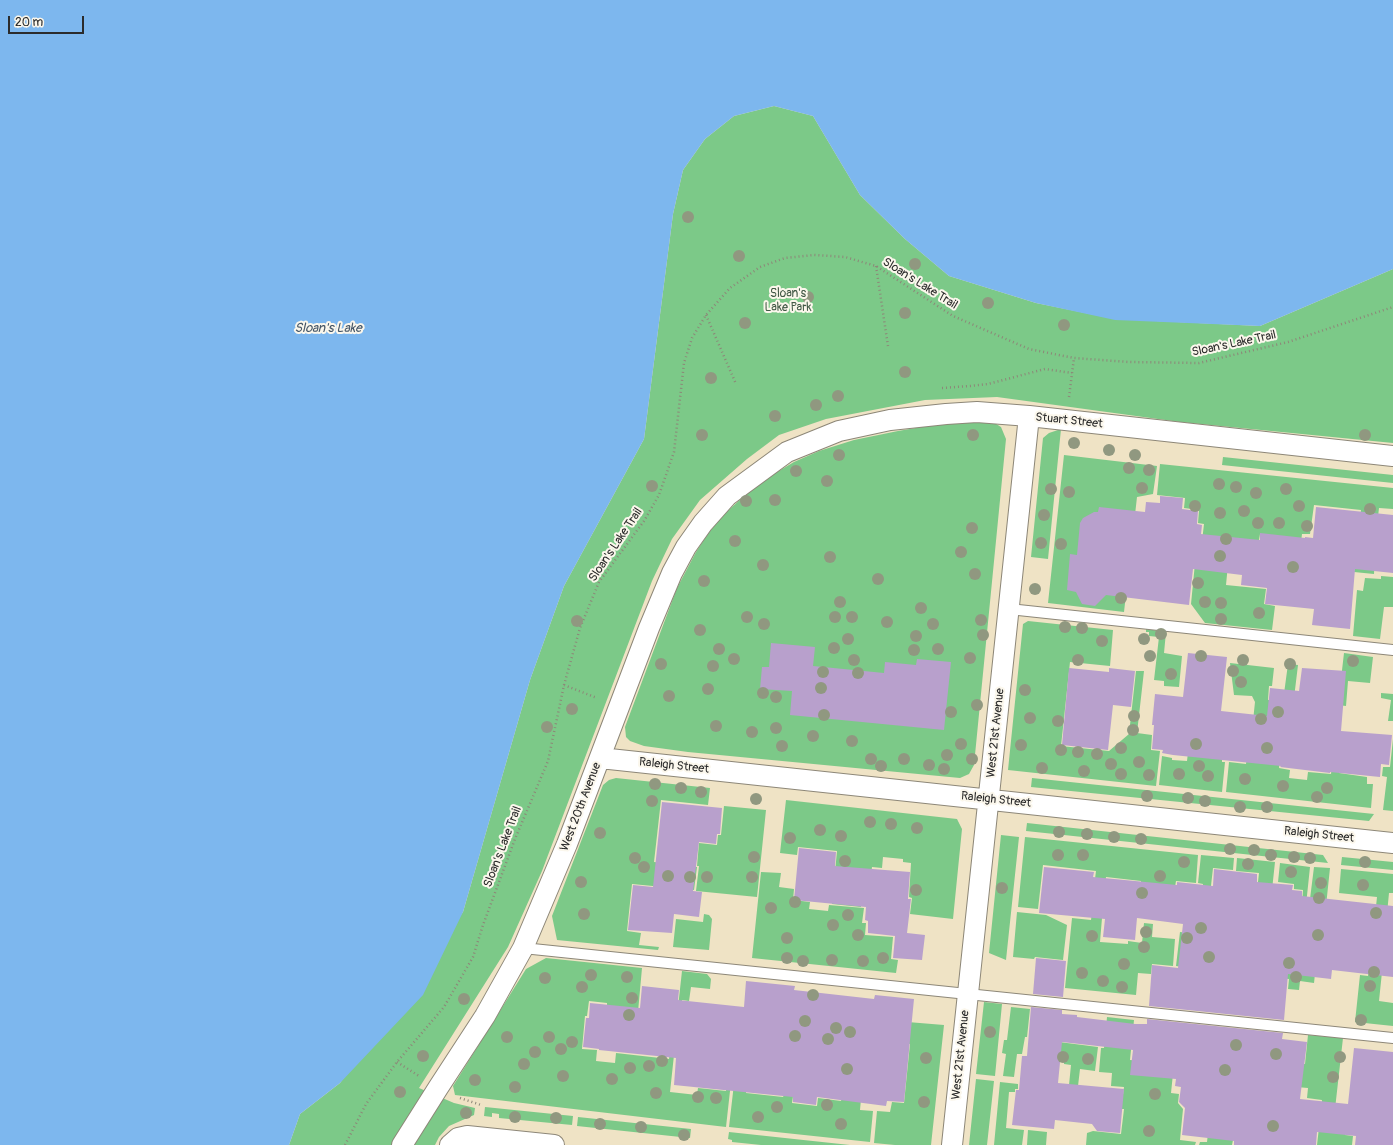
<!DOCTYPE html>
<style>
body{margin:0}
#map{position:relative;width:1393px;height:1145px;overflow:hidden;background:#efe3c5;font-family:Pangolin,sans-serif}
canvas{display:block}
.scale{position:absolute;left:8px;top:16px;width:76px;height:18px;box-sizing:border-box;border:2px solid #2b2b2b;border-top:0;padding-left:5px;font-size:12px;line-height:14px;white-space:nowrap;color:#2b2b2b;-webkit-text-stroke:3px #fbf7ec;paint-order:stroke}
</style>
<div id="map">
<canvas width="1393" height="1145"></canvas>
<div class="scale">20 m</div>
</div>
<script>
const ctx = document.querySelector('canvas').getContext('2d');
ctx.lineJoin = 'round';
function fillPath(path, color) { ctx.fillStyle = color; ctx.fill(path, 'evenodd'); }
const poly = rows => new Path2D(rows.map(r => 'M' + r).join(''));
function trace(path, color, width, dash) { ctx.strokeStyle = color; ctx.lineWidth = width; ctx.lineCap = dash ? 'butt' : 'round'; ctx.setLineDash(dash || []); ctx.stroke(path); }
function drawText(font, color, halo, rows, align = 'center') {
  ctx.font = font + ' Pangolin,sans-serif'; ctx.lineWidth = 4; ctx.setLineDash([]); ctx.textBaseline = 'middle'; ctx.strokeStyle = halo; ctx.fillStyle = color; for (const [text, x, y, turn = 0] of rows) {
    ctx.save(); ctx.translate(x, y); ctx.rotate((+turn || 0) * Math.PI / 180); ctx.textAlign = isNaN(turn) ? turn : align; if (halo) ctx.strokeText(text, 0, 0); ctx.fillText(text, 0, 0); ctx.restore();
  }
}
fillPath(poly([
 [774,106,813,116,860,195,905,239,949,276,1036,303,1115,319,1260,326,1393,269,1393,443,1180,422,997,397,925,400,826,419,779,435,747,459,700,500,672,539,652,581,542,871,508,947,419,1088,454,1103,475,1108,474,1115,449,1126,439,1137,435,1145,289,1145,300,1114,340,1083,463,912,530,680,564,586,644,439,673,214,683,170,705,139,734,116],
 [969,422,993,422,1001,427,1006,439,974,765,969,774,960,778,688,752,644,746,630,741,626,737,625,727,677,588,696,552,707,535,723,515,752,489,772,475,794,462,819,451,854,440,898,431,939,424],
 [1061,429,1048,559,1031,557,1043,438,1049,433],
 [1064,455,1157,466,1153,494,1137,497,1124,612,1048,603],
 [1223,457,1393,475,1393,483,1222,465],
 [1160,464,1393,488,1393,509,1379,508,1376,534,1374,574,1354,572,1361,510,1314,505,1310,534,1302,534,1297,575,1260,534,1259,540,1201,550,1204,524,1198,523,1199,510,1184,508,1185,498,1157,495],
 [1196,553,1229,554,1226,585,1266,589,1264,604,1275,606,1272,630,1205,623,1191,604],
 [1381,576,1393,577,1393,607,1384,607,1380,639,1353,636,1357,590,1363,591,1365,578,1381,579],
 [1028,621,1113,630,1110,666,1070,662,1061,746,1109,751,1129,734,1136,671,1144,671,1137,733,1152,735,1151,750,1160,751,1156,786,1008,770,1023,624],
 [1146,629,1166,632,1164,653,1182,656,1179,687,1164,686,1164,681,1154,680,1159,637,1149,636,1149,632,1146,632],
 [1344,653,1373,657,1370,683,1348,681,1346,706,1338,705],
 [1230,663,1274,668,1272,686,1269,686,1268,700,1283,701,1288,664,1298,665,1290,731,1253,721,1255,702,1252,696,1234,695],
 [1381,693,1393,694,1393,721,1388,721,1391,700,1381,698],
 [1192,719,1222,758,1222,762,1225,762,1222,792,1159,785,1162,756,1172,758,1172,760,1187,761],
 [1283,733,1279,768,1290,770,1289,778,1307,780,1308,772,1331,774,1335,738,1343,739,1339,773,1367,777,1367,784,1373,784,1371,808,1226,792,1229,762,1246,764,1247,756],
 [1393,739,1393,811,1383,810,1387,777,1382,776,1383,767,1390,767],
 [616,778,710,788,708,805,661,800,654,862,697,867,694,890,632,884,627,931,641,933,639,945,659,947,658,950,557,940,552,916,603,785,609,780],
 [1032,778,1374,814,1369,821,1031,787],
 [786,800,957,819,962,829,953,919,910,914,912,898,909,897,911,863,903,862,903,859,883,857,882,868,872,867,870,885,863,887,861,907,832,904,837,851,798,847,797,855,780,853],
 [724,806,766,810,757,897,696,891,699,866,697,866,699,843,717,845,718,835,721,835],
 [1027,823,1323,855,1328,863,1026,831],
 [1001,835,1019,837,1006,960,989,953],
 [1025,837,1198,855,1196,883,1176,881,1175,887,1140,897,1141,881,1106,877,1103,904,1092,903,1096,871,1043,865,1038,909,1018,907],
 [1201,855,1234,858,1233,870,1213,868,1204,948,1190,968,1176,966,1180,932,1198,934,1203,884,1198,883],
 [1342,857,1393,862,1393,870,1341,865],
 [1237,858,1275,862,1263,974,1250,953,1259,873,1236,871],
 [1280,863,1310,867,1306,905,1302,905,1303,890,1294,889,1294,884,1278,882],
 [1314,867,1330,868,1322,944,1309,907],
 [1341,869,1393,874,1393,893,1389,893,1383,955,1371,953,1377,897,1339,893],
 [761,872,781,873,779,887,794,889,793,900,810,902,809,909,828,911,829,905,864,908,862,923,866,923,865,935,893,937,891,959,898,960,896,973,752,958],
 [1093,905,1103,906,1100,942,1128,944,1128,941,1142,943,1144,923,1153,924,1152,937,1175,939,1173,966,1152,964,1151,974,1138,973,1136,995,1065,988,1072,918,1091,920],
 [1017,912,1046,915,1067,925,1063,960,1035,957,1034,959,1013,957],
 [704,914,709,915,712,919,709,950,673,947,676,919,703,922],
 [1318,947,1314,983,1300,981,1299,990,1288,989,1289,979,1267,977],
 [1370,955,1382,972,1379,1001,1393,1003,1393,1026,1355,1022,1360,975,1368,976],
 [546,958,642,968,637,1023,607,1006,607,1003,589,1001,587,1016,585,1016,582,1049,597,1050,596,1061,615,1063,616,1053,669,1059,674,1017,678,1018,670,1092,697,1095,698,1088,726,1091,734,1022,735,1046,726,1127,455,1095,453,1086,526,969],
 [682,971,707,974,711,979,710,989,691,987,689,1001,682,1000,680,1017,677,1016],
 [984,1002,1002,1004,995,1076,976,1074],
 [1011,1007,1030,1009,1027,1037,1025,1037,1022,1054,1017,1054,1014,1077,1003,1076,1006,1054,1002,1053,1004,1040,1007,1040],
 [1107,1017,1134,1020,1130,1060,1174,1064,1171,1093,1179,1094,1178,1103,1183,1109,1180,1140,1196,1142,1195,1145,1086,1145,1087,1133,1093,1131,1121,1134,1124,1109,1121,1109,1124,1087,1111,1086,1112,1073,1099,1072,1101,1048,1104,1048],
 [871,1019,944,1025,931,1145,895,1145,874,1143,877,1111,890,1112,892,1102,904,1103,910,1044,885,1041],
 [1308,1035,1343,1038,1335,1109,1321,1108,1322,1100,1307,1098,1308,1088,1285,1086,1279,1062,1305,1064],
 [1059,1042,1098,1047,1095,1071,1080,1069,1078,1086,1069,1085,1071,1065,1064,1064,1064,1056,1058,1055],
 [750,1047,746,1093,783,1097,784,1095,793,1096,792,1103,817,1106,818,1098,841,1101,842,1097,861,1099,860,1110,873,1111,870,1142,729,1127,738,1049],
 [976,1079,994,1081,987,1145,969,1145],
 [1000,1082,1018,1084,1018,1089,1015,1089,1015,1092,1009,1092,1006,1128,1024,1130,1022,1145,994,1145],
 [485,1107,573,1116,572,1125,499,1118,499,1114,492,1113,492,1117,484,1116],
 [1321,1110,1348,1113,1345,1135,1353,1136,1352,1145,1317,1145],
 [1210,1116,1233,1140,1232,1145,1199,1145,1200,1142,1207,1142],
 [578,1117,691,1129,690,1138,577,1126],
 [1028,1130,1047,1132,1046,1145,1027,1145],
 [729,1132,850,1145,761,1145,732,1142,732,1140,728,1139]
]), '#7cc988');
fillPath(poly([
 [0,0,1393,0,1393,269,1260,326,1115,320,1036,303,949,276,905,239,860,195,813,116,774,106,734,116,705,139,683,170,673,214,644,439,564,586,530,680,463,912,423,995,340,1083,300,1114,289,1145,0,1145]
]), '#7db7ee');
fillPath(poly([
 [1160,496,1183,498,1182,509,1198,511,1197,524,1202,525,1201,534,1260,540,1260,533,1305,538,1305,537,1313,538,1316,507,1393,515,1393,573,1355,569,1350,629,1312,625,1314,609,1265,604,1267,588,1241,585,1242,575,1193,569,1189,605,1106,595,1095,606,1082,604,1076,592,1067,590,1070,554,1077,555,1080,523,1083,518,1094,512,1098,512,1099,507,1145,512,1146,502,1160,503],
 [771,643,815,647,813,666,884,673,885,662,916,665,917,659,951,662,944,730,790,715,792,691,760,689,762,667,769,667],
 [1188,653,1227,657,1221,711,1267,716,1270,688,1299,691,1302,668,1346,671,1341,731,1392,735,1389,765,1381,764,1380,777,1330,772,1330,773,1280,767,1281,766,1173,755,1162,753,1163,750,1152,749,1154,725,1152,725,1155,694,1183,697],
 [1069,668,1109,672,1109,668,1135,671,1131,707,1113,705,1108,750,1062,745],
 [662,802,722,808,720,834,717,834,716,844,699,842,693,891,702,892,699,917,674,914,672,933,628,930,633,885,653,887],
 [799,848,836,852,835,866,910,872,908,899,911,899,907,933,925,935,922,960,893,958,895,936,868,933,868,921,865,920,866,907,794,900],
 [1044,867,1094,872,1093,877,1177,885,1177,882,1213,886,1214,869,1257,874,1257,882,1293,885,1292,890,1302,891,1302,896,1393,906,1393,977,1332,970,1331,979,1288,974,1284,1020,1149,1006,1152,965,1178,968,1183,924,1137,918,1135,940,1103,937,1105,919,1039,913],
 [1036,958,1066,961,1063,997,1033,994],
 [746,981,795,986,794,990,874,999,875,995,914,999,904,1102,887,1101,886,1106,817,1097,816,1105,793,1102,793,1097,674,1085,676,1058,599,1050,599,1049,583,1047,586,1018,589,1018,590,1003,640,1008,642,986,679,990,678,1000,744,1007],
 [1031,1007,1062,1010,1062,1014,1077,1015,1077,1017,1135,1024,1147,1024,1147,1019,1283,1033,1282,1039,1307,1042,1300,1099,1348,1104,1354,1048,1393,1052,1393,1145,1355,1145,1356,1136,1317,1132,1316,1145,1234,1145,1234,1141,1182,1135,1185,1108,1179,1102,1181,1087,1175,1086,1176,1079,1130,1075,1133,1050,1062,1042,1058,1083,1124,1089,1120,1133,1097,1131,1092,1124,1055,1120,1054,1129,1012,1125,1016,1090,1019,1090,1022,1056,1027,1056]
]), '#b8a0cc');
const lane = poly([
 [1009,609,1393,650],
 [523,948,1393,1038]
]);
const street = poly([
 [600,758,1393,843],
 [402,1145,438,1088,485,1016,523,948,567,844,649,628,672,573,686,547,703,523,727,496,787,452,839,431,890,420,946,414,977,412,1029,416,1393,456],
 [450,1145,458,1138,467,1136,554,1145],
 [952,1145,1029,416]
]);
trace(lane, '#8d8778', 12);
trace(street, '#8d8778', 22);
trace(poly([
 [876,266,888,346],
 [706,315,736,384],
 [942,388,970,386,988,384,1045,369,1072,373],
 [1069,397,1074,358],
 [564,685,597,698],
 [397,1062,419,1076],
 [460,1098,481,1105],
 [345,1145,366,1104,397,1062,444,1007,473,957,483,925,515,839,548,761,564,685,580,628,599,582,644,521,659,495,674,452,684,363,692,338,706,315,730,288,760,267,785,258,814,255,845,257,876,266,953,316,1029,349,1074,358,1129,362,1199,363,1288,342,1393,307]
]), '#8d8778', 2.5, [1, 3]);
trace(lane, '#fff', 10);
trace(street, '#fff', 20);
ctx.fillStyle = '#909880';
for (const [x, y] of [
 [688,217],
 [739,256],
 [915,264],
 [808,297],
 [988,303],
 [905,313],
 [745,323],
 [1064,325],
 [905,372],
 [711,378],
 [838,396],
 [816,405],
 [775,416],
 [702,435],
 [973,435],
 [1365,435],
 [1074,443],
 [1109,450],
 [839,455],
 [1135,455],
 [1129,468],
 [1149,470],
 [796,471],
 [827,481],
 [1219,484],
 [652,486],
 [1236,487],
 [1142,488],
 [1051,489],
 [1286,489],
 [1069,492],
 [1256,493],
 [775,500],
 [746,501],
 [1195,506],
 [1299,506],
 [1370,509],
 [1244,511],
 [1220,513],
 [1044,515],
 [1258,523],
 [1279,523],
 [1307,526],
 [972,528],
 [1226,539],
 [735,541],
 [1041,543],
 [1061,544],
 [961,552],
 [1220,556],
 [830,557],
 [763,565],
 [1293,567],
 [975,574],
 [878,579],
 [704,581],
 [1198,583],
 [1035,589],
 [1121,598],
 [840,602],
 [1205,602],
 [1221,603],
 [921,608],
 [1259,613],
 [747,617],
 [835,617],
 [852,617],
 [1221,619],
 [981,620],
 [577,621],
 [887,622],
 [764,624],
 [933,624],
 [1065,627],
 [1082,628],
 [700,630],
 [1161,634],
 [983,635],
 [916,636],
 [848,639],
 [1144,639],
 [1102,641],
 [834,648],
 [719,649],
 [938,649],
 [914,650],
 [1150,656],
 [1201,656],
 [970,658],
 [734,659],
 [854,660],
 [1078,660],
 [1243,660],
 [1353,661],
 [661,664],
 [1290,664],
 [713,666],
 [1233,671],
 [823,672],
 [858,673],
 [1171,674],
 [1241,682],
 [821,688],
 [708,689],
 [1025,690],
 [763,693],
 [669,696],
 [776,697],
 [977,705],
 [572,709],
 [951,712],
 [1278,712],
 [824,715],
 [1134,716],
 [1030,718],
 [1261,719],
 [1058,721],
 [716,726],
 [547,727],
 [776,728],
 [1133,730],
 [752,732],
 [813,736],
 [852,741],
 [961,744],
 [1196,744],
 [1021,745],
 [782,746],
 [1121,748],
 [1267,748],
 [1061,750],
 [1078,752],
 [1097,754],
 [947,755],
 [871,759],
 [904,759],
 [972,759],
 [1139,762],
 [1111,764],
 [929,765],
 [881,766],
 [1199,766],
 [1042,768],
 [944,769],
 [1084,771],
 [1121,774],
 [1179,774],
 [1149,775],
 [1208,776],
 [1245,779],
 [655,784],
 [1283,786],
 [681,788],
 [1327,788],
 [701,792],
 [1147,796],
 [1317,797],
 [1188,798],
 [756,799],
 [652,801],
 [1205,801],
 [1240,807],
 [1267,807],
 [870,822],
 [891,824],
 [917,828],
 [820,830],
 [1059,832],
 [600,833],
 [1087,834],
 [841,836],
 [1114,837],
 [790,838],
 [1141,839],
 [1230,849],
 [1254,850],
 [1058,855],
 [1083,855],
 [1271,855],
 [754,857],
 [1294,857],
 [635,858],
 [1310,858],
 [845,861],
 [1184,862],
 [1365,862],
 [1248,864],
 [644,867],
 [1291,872],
 [668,876],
 [1160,876],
 [690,877],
 [707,877],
 [752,877],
 [581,882],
 [1321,883],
 [1363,885],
 [1002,888],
 [916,890],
 [1142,893],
 [1319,898],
 [795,902],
 [771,908],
 [1376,913],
 [584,914],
 [848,915],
 [833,925],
 [1201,928],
 [1146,932],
 [858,935],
 [1318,935],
 [1092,936],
 [787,938],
 [1187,938],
 [1144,947],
 [1209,957],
 [787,958],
 [883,958],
 [832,960],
 [803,961],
 [863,961],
 [1289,963],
 [1124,964],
 [1374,972],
 [1082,973],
 [591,975],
 [627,977],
 [1296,977],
 [545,978],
 [1103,981],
 [1370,986],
 [582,987],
 [1122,987],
 [813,995],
 [632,998],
 [464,999],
 [629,1015],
 [1361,1020],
 [805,1021],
 [836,1028],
 [850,1032],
 [990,1032],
 [795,1036],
 [507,1037],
 [549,1037],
 [828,1039],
 [572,1042],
 [1236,1045],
 [561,1049],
 [535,1052],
 [1276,1054],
 [423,1056],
 [1063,1057],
 [1340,1057],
 [926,1058],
 [1088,1059],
 [662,1061],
 [524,1064],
 [649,1066],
 [630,1068],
 [847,1069],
 [1225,1070],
 [563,1076],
 [1333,1077],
 [612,1079],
 [475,1080],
 [515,1087],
 [400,1092],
 [656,1093],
 [1155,1094],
 [698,1097],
 [716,1098],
 [924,1102],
 [827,1105],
 [777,1107],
 [466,1113],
 [515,1117],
 [758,1117],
 [556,1118],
 [600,1124],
 [841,1124],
 [1273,1126],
 [641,1127],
 [1149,1131],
 [684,1135]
]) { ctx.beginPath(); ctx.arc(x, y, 6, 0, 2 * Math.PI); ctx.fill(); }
drawText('12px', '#2b2b2b', '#fbf7ec', [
 ["Sloan's Lake Trail",920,284,32],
 ["Sloan's Lake Trail",1234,344,-12],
 ["Stuart Street",1069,421,6],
 ["Sloan's Lake Trail",616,545,-56],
 ["West 21st Avenue",996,733,-84],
 ["Raleigh Street",674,766,6],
 ["Raleigh Street",996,800,6],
 ["West 20th Avenue",581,807,-69],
 ["Raleigh Street",1319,835,6],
 ["Sloan's Lake Trail",503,847,-69],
 ["West 21st Avenue",961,1055,-84]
]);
drawText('12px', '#435a47', '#fbf7ec', [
 ["Sloan's",788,294],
 ["Lake Park",788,308]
]);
drawText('italic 13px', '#456', '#fbf7ec', [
 ["Sloan's Lake",328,329]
]);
</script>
